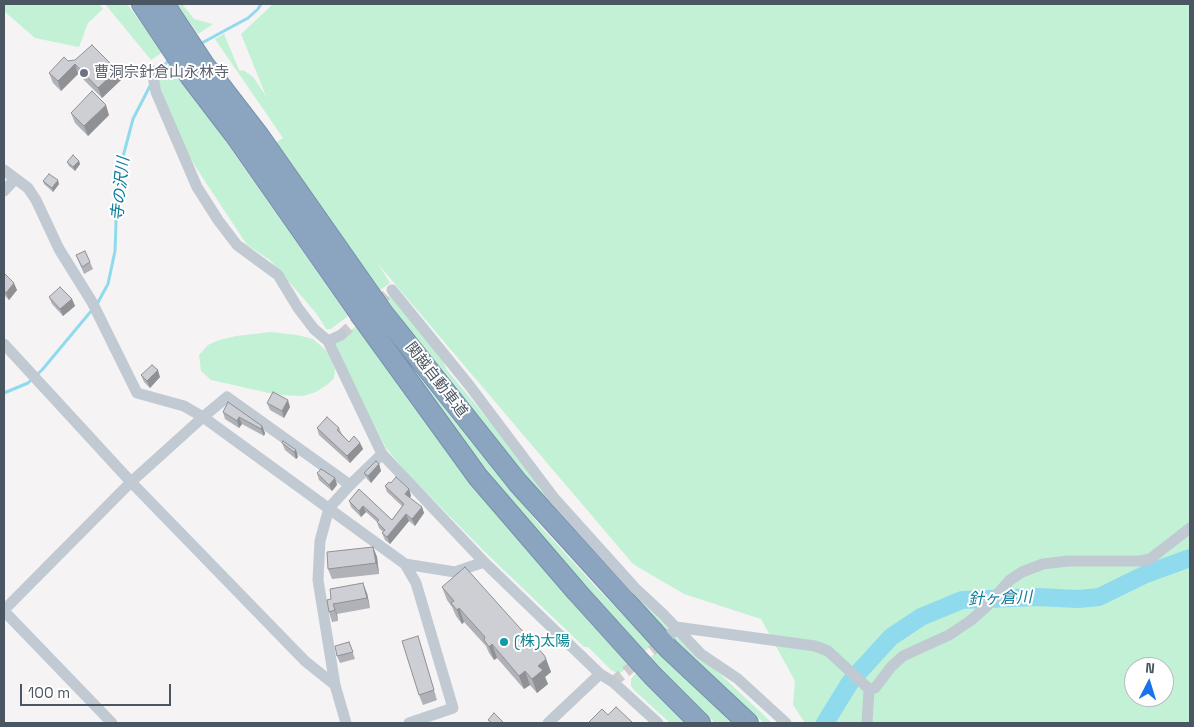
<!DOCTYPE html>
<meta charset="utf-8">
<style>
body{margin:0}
#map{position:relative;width:1194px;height:727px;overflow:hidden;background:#f5f3f3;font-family:"Space Grotesk",sans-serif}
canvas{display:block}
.frame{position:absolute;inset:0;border:5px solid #4a5661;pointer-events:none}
.north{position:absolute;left:1124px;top:657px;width:50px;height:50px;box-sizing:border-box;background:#fff;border:1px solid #b7bbc0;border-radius:50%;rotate:5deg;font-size:14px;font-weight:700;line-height:20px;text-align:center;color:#4a5661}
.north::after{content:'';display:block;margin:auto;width:18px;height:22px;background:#1a73e8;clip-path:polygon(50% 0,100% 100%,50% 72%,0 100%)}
.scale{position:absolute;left:20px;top:684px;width:151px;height:22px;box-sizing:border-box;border:2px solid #4a5661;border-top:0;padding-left:6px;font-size:15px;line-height:18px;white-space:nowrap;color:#4a5661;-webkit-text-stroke:4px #fff;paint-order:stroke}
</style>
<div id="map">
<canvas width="1194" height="727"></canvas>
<div class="frame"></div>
<div class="north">N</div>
<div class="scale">100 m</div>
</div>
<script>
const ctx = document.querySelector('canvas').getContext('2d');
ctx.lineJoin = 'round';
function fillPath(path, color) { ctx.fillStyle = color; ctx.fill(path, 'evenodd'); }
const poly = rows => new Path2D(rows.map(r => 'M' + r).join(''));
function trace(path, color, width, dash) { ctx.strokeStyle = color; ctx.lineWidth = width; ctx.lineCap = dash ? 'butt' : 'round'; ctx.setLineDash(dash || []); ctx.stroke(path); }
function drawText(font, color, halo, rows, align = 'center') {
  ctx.font = font + ' "Space Grotesk","Noto Sans JP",sans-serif'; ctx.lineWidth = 4; ctx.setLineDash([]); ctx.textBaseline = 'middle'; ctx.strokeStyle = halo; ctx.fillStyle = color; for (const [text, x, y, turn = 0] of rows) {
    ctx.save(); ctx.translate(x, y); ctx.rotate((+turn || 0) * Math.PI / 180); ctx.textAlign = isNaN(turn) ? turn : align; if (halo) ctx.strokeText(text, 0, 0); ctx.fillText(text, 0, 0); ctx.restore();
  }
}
fillPath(poly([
 [4,4,99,4,103,9,88,23,79,47,35,38,4,11],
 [105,4,127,4,163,52,151,60],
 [177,4,182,4,194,19,213,24,198,34],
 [273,4,1190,4,1190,723,805,723,793,705,795,681,761,619,684,594,633,564,378,264,390,283,380,290,275,143,283,138,215,39,224,34,239,70,245,71,253,77,266,96,241,34],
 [1134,667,1164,667,1164,697,1134,697],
 [170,62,348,316,331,329,326,329,316,313,270,260,247,245,195,166,172,125,158,78],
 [392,293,439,352,447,370,553,498,671,627,665,631,561,521,447,381,386,298],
 [372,314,426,385,542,528,595,586,652,645,644,652,522,514,465,442],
 [356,326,431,429,522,544,593,626,630,665,619,674,611,670,588,647,584,647,485,552,406,472,386,448,334,345],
 [271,332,297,335,313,339,328,352,335,369,334,378,327,385,316,392,303,396,278,395,211,380,201,371,199,355,208,345,219,340,236,336],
 [680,633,700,655,772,723,764,723,672,637],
 [657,650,735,723,715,723,650,658],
 [637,672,688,723,670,723,634,690,631,686,631,679]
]), '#c3f1d5');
trace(poly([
 [200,44,248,18,258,9,261,4],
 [156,74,170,59],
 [96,306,108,284,115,251,117,196,120,168,133,119,151,84],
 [4,393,28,383,42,370,92,310]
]), '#90daee', 3);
trace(poly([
 [825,723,849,684,858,673,891,637,921,617,962,600,1038,597,1078,599,1099,597,1146,574,1190,558]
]), '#90daee', 18);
trace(poly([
 [341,335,392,290],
 [613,682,666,639]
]), '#caccce', 11, [11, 5.5]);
const motorway = poly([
 [142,4,190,76,235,135,370,328,478,477,577,592,652,675,700,723],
 [164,4,205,66,259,136,383,313,518,483,669,649,748,723]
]);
trace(motorway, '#7690ad', 22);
trace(poly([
 [152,71,156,92,197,187,218,220,237,245,278,275,298,308,314,329,328,341,382,454],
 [4,170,28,188,36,200,59,249,92,302,137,393,184,406,203,417,405,564,455,572,484,562,600,674,613,682,658,723],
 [4,191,15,179],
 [392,290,469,385,554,498,635,588,663,614,701,654,738,679,786,723],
 [328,341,341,335],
 [4,344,131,482,305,661,335,685],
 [405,564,416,583,453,708,409,723],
 [4,610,131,482,203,417,227,397,350,485],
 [4,611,112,723],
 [669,637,676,627,815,646,828,651,869,689],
 [869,689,875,688,891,667,903,656,949,635,970,621,986,607,1010,580,1022,572,1043,564,1068,561,1140,561,1150,559,1190,528],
 [346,723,335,685,318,580,320,541,329,508,350,485,382,454,484,562],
 [548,723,600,674],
 [867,723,869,689]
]), '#c1cad2', 11);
trace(motorway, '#8ba5c1', 20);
fillPath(poly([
 [68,61,121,80,102,98,78,74,61,91,53,83,49,73],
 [71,113,109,115,88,136,75,123],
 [79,161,80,164,75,171,69,166,67,162],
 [43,181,59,184,53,192,44,184],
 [76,255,90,262,93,269,84,274],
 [4,273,17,290,9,300,4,295],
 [49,297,72,299,75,306,63,316,52,304],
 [141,375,160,377,150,388,144,382],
 [228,402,262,426,265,433,264,436,242,424,239,428,225,419,223,412],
 [267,403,290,407,284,418,270,410],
 [317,428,339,428,342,434,349,442,360,443,363,449,350,463,319,435],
 [282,443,296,450,298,457,296,459,285,450],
 [379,464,381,471,371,483,367,479,364,473],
 [317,473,335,478,337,485,332,491,319,480],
 [391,483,409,489,411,496,410,498,422,507,424,513,415,526,409,521,390,544,385,540,382,533,383,532,379,528,377,522,366,512,361,517,351,507,349,501,359,489,392,520,402,506,387,492,385,486],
 [373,547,377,557,379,574,332,579,328,569],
 [442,587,546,659,551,672,545,677,548,684,537,693,530,685,524,689,497,658,494,660,489,653,486,646,464,622,462,624,456,616,452,607,447,600],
 [367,593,370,608,337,614,338,621,332,622,329,612,327,600],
 [349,642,355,659,340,663,337,656],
 [421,646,437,700,423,705,419,695]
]), '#b0b2b7');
fillPath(poly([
 [75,64,78,74,61,91,58,81],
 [117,70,121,80,102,98,98,88],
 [106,105,109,115,88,136,84,126],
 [79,161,80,164,75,171,73,167],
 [58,180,59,184,53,192,52,188],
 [14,283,17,290,9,300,6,293],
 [72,299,75,306,63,316,60,309],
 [158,370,160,377,150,388,147,381],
 [288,400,290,407,284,418,282,411],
 [239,417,242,424,239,428,237,421],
 [262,426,265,433,264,436,261,429],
 [360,443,363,449,350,463,347,456],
 [296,450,298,457,296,459,294,452],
 [379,464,381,471,371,483,368,476],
 [335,478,337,485,332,491,329,485],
 [409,489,411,496,407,501,405,494],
 [363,506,366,512,361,517,359,511],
 [422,507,424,513,415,526,412,519],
 [406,514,409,521,390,544,387,537],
 [373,547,377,557,379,574,376,563],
 [363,583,367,593,370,608,367,598],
 [333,604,337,614,338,621,335,610],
 [459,608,464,622,462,624,457,610],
 [492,644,497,658,494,660,489,647],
 [546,659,551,672,545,677,548,684,537,693,532,679,538,666],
 [525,671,530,685,524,689,519,676]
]), '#909195');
const building = poly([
 [92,45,117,70,98,88,75,64,58,81,49,73,64,57,68,61,75,60,92,45],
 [92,91,106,105,84,126,71,113,92,91],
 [73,155,79,161,73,167,67,162,73,155],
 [49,174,58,180,52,188,43,181,49,174],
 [85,251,90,262,82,267,76,255,85,251],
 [4,273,14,283,6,293,4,290,4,273],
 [60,287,72,299,60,309,49,297,60,287],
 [152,365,158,370,147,381,141,375,152,365],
 [273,392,288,400,282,411,267,403,273,392],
 [228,402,262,426,261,429,239,417,237,421,223,412,228,402],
 [327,417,339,428,337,430,349,442,354,436,360,443,347,456,317,428,327,417],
 [283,441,296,450,294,452,282,443,283,441],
 [376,461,379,464,368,476,364,473,376,461],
 [321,469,335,478,329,485,317,473,321,469],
 [396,477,409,489,405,494,422,507,412,519,406,514,387,537,382,533,385,530,377,522,379,520,363,506,359,511,349,501,359,489,392,520,404,504,385,486,389,482,391,483,396,477],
 [373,547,376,563,328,569,327,552,373,547],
 [465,567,544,655,546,659,538,666,543,670,532,679,525,671,519,676,492,644,489,647,484,640,485,637,459,608,457,610,451,603,454,601,442,587,465,567],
 [363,583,367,598,333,604,335,610,329,612,327,600,331,599,330,589,363,583],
 [418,636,434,690,419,695,402,641,418,636],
 [349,642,353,652,337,656,335,646,349,642],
 [616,707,633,723,588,723,602,709,608,715,616,707],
 [494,713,504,723,492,723,488,720,494,713]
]);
fillPath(building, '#cdcfd5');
trace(building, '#909195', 1);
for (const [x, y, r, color] of [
 [84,73,5,"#6b7280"],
 [504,642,5,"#0f9aa8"]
]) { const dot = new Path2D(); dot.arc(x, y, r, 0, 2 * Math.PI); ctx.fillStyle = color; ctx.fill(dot); trace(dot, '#fff', 2); }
drawText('15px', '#5b616d', '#fff', [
 ["曹洞宗針倉山永林寺",94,73]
], 'left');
drawText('15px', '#4a5661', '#fff', [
 ["関越自動車道",436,380,52]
]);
drawText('15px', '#0d838f', '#fff', [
 ["(株)太陽",514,642]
], 'left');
drawText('italic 16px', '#0c7c9b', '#fff', [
 ["寺の沢川",121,189,-84],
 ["針ヶ倉川",1000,599,-2]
]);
</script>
